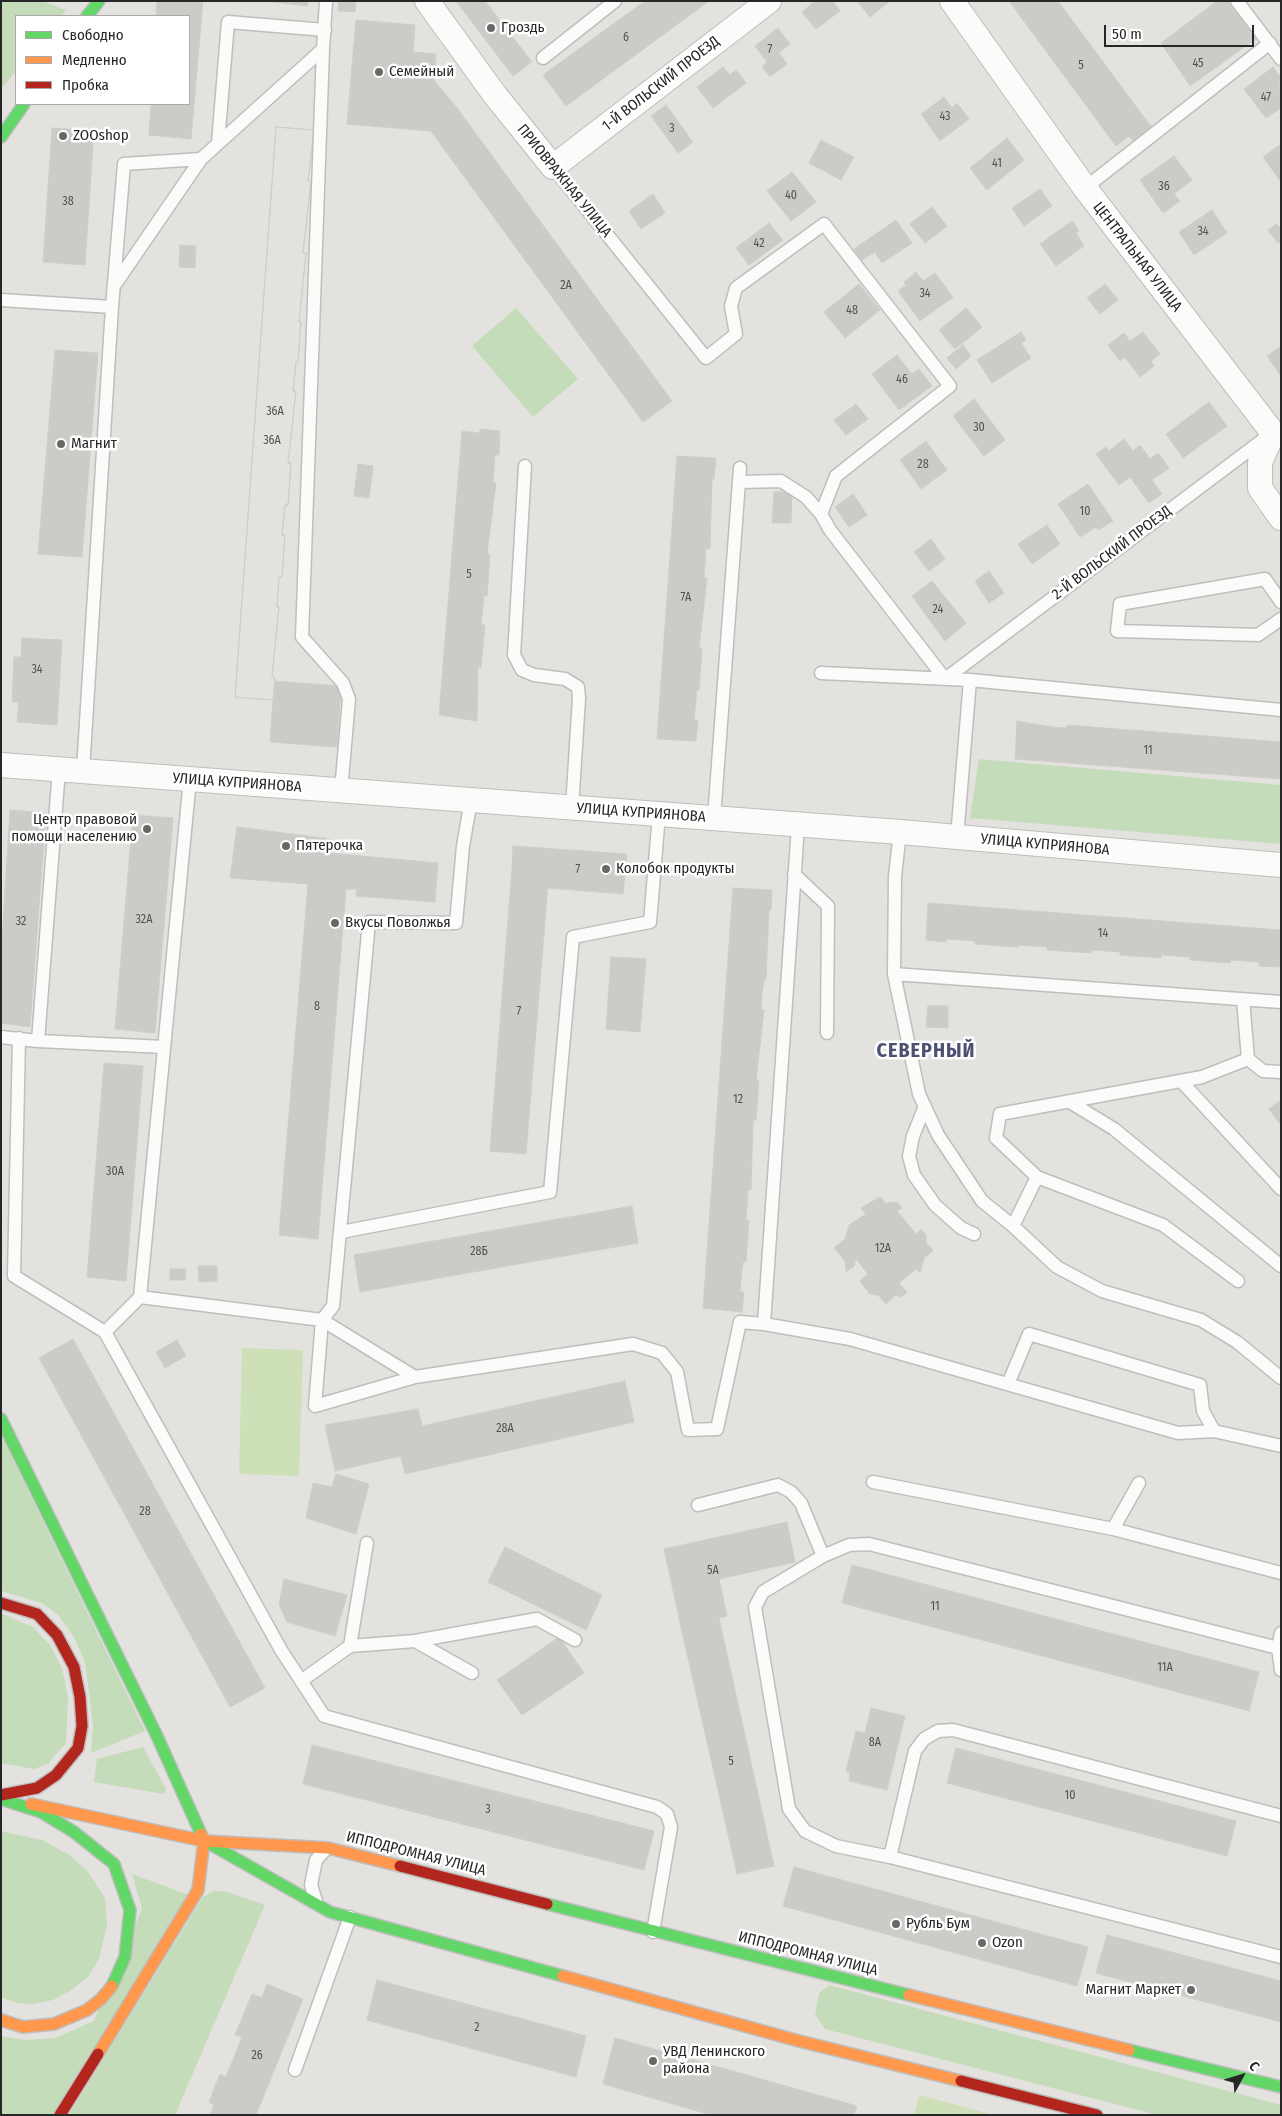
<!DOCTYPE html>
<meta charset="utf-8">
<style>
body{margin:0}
#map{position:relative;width:1282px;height:2116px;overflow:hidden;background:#e4e2de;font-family:"Fira Sans Condensed",sans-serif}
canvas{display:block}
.frame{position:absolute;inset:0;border:2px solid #272727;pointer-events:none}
.legend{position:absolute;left:15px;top:15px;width:175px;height:90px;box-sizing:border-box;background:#fff;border:1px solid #a9a9a9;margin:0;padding:6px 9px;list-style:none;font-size:15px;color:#272727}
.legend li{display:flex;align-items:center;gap:10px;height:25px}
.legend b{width:25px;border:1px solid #a9a9a9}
.north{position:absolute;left:1217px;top:2051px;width:50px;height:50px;-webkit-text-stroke:4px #fff;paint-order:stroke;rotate:51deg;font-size:14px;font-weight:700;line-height:20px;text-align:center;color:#272727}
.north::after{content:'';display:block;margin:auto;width:18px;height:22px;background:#272727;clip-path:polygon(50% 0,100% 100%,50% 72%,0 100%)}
.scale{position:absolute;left:1104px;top:25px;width:150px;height:22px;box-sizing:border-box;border:2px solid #272727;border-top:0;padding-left:6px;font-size:15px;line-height:18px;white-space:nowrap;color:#272727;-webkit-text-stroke:4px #fff;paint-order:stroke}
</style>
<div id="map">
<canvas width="1282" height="2116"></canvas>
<div class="frame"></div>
<ul class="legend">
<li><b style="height:6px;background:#63d668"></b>Свободно</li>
<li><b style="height:6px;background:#ff974d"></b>Медленно</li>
<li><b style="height:6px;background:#b3261e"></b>Пробка</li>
</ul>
<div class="north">С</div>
<div class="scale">50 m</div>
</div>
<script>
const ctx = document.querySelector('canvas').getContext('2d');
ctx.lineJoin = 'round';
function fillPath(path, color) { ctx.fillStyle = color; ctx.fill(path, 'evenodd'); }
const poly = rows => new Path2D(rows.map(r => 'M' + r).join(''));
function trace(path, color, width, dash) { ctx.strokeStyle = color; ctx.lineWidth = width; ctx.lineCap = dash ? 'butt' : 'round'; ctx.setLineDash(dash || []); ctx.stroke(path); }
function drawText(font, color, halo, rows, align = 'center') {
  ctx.font = font + ' "Fira Sans Condensed",sans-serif'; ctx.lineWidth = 5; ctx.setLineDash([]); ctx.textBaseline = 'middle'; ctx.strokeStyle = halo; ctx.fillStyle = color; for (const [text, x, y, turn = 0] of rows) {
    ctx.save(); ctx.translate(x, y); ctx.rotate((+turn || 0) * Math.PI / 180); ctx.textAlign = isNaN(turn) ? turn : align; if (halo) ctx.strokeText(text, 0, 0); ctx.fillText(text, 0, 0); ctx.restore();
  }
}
fillPath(poly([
 [1,1,42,1,66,10,61,16,16,16,16,71,1,89],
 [516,308,578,379,533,417,472,346],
 [979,759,1281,785,1281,844,970,818],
 [1,1435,145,1731,91,1753,93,1726,85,1662,74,1637,58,1615,42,1603,1,1591],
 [1,1613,33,1627,50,1645,62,1668,68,1697,66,1743,48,1764,34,1769,1,1763],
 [143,1747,166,1789,164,1794,94,1782,97,1759],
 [1,1831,42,1840,71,1856,88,1872,105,1898,107,1925,99,1959,88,1977,70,1991,53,2000,33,2004,16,2003,1,1997],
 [132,1874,189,1895,52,2115,1,2115,1,2036,25,2040,55,2038,94,2021,142,1909],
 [214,1891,224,1891,265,1905,175,2115,69,2115,203,1897],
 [829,1985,1281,2105,1281,2115,1157,2115,825,2029,815,2015,819,1993]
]), '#c5dcba');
fillPath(poly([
 [242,1348,303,1350,299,1476,239,1474],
 [919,2095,994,2115,914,2115]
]), '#cde0b8');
const building = poly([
 [157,1,203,1,191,139,149,135,151,104,189,104,189,16,156,16,157,1],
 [266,1,308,1,307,6,266,1],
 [339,1,356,1,355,12,338,11,339,1],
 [456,1,485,1,532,62,513,76,456,1],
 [645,1,709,1,566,106,543,75,645,1],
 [815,1,833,1,840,11,816,29,802,12,815,1],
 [857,1,890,1,870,17,857,1],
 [1009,1,1058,1,1152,128,1133,141,1129,136,1116,146,1009,1],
 [1217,1,1230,1,1257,38,1190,86,1161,43,1217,1],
 [356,20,415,25,413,52,436,54,434,80,457,108,431,131,347,124,356,20],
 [778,28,790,44,779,53,787,64,770,77,762,67,767,62,755,46,778,28],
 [723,67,730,75,736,70,746,83,713,108,697,87,723,67],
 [1273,67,1281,78,1279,85,1281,108,1266,118,1244,89,1273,67],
 [944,97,952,108,957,103,969,119,940,141,921,114,944,97],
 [666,105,693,142,678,153,651,116,666,105],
 [457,108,672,401,643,422,431,131,457,108],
 [276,127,314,130,308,181,311,182,303,253,306,253,299,322,301,322,298,362,296,362,293,391,296,391,288,463,291,463,288,505,285,505,282,535,285,535,282,577,279,577,277,607,279,607,272,677,275,678,273,700,235,697,276,127],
 [276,127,314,130,308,181,311,182,303,253,306,253,299,322,301,322,298,362,296,362,293,391,296,391,288,463,291,463,288,505,285,505,282,535,285,535,282,577,279,577,277,607,279,607,272,677,275,678,274,681,341,686,337,747,270,742,273,700,235,697,276,127],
 [52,128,94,131,85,265,43,262,52,128],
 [1007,138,1024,160,987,190,970,168,1007,138],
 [821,140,854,157,841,180,809,163,821,140],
 [1281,144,1281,182,1263,157,1281,144],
 [1174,156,1192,180,1174,194,1180,201,1163,213,1140,180,1174,156],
 [792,172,816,202,791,221,767,191,792,172],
 [1040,189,1052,206,1024,226,1012,208,1040,189],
 [653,194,665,213,641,229,629,211,653,194],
 [932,207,947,226,925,243,910,224,932,207],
 [1212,210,1227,233,1194,255,1179,232,1212,210],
 [896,220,912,243,882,263,875,252,862,260,854,249,896,220],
 [1072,221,1079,231,1076,233,1084,246,1056,266,1040,244,1072,221],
 [769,223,783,240,749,265,736,248,769,223],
 [1277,224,1281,229,1281,241,1278,243,1268,230,1277,224],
 [180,245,196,246,195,268,179,267,180,245],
 [916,272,923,281,935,273,953,297,920,321,898,291,906,285,904,282,916,272],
 [859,284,880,310,845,338,824,312,859,284],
 [1105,284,1118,300,1100,314,1087,298,1105,284],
 [966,308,982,327,955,349,939,330,966,308],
 [1021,332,1026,340,1021,343,1031,358,992,383,977,360,1021,332],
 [1143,332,1160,354,1151,361,1154,366,1140,377,1125,357,1120,361,1108,345,1124,333,1130,341,1143,332],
 [963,345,971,356,956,369,947,358,963,345],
 [1281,346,1281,376,1267,356,1281,346],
 [55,350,98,353,82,557,38,554,55,350],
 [897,355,912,374,919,369,932,386,899,410,872,374,897,355],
 [974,399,1005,440,984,456,953,416,974,399],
 [1209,402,1227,426,1183,458,1166,434,1209,402],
 [856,404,868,419,846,435,834,420,856,404],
 [480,429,500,431,499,455,495,455,493,483,496,483,487,554,490,554,487,596,484,595,481,625,485,625,481,667,478,667,477,721,439,715,462,431,480,433,480,429],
 [1124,439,1133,451,1140,445,1150,459,1158,453,1169,468,1152,480,1162,494,1149,503,1130,477,1119,485,1096,454,1106,447,1109,451,1124,439],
 [926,441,947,470,921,489,900,460,926,441],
 [677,456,716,458,714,479,712,479,710,549,706,548,704,578,707,578,699,648,702,649,699,690,697,690,694,720,698,720,696,741,657,739,677,456],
 [358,464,373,466,369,498,354,496,358,464],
 [1088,484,1113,521,1098,530,1096,527,1080,537,1058,504,1088,484],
 [774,492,792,492,791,523,772,523,774,492],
 [853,494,867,515,849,527,835,507,853,494],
 [1047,525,1060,544,1032,564,1018,544,1047,525],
 [931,539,945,559,929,571,914,552,931,539],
 [989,571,1004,593,989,603,975,581,989,571],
 [932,581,966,623,945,641,912,596,932,581],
 [22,638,62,640,57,725,17,722,19,702,12,702,14,657,21,657,22,638],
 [1017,721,1052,727,1066,728,1067,725,1281,742,1281,779,1015,759,1017,721],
 [10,810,46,813,30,1027,1,1023,1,956,10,810],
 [133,815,173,818,155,1033,115,1029,133,815],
 [237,827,331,839,329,853,438,863,435,902,356,896,357,889,346,889,318,1239,279,1235,308,884,230,878,237,827],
 [513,846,627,854,623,894,548,888,549,872,512,869,513,846],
 [512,869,549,872,526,1154,490,1151,512,869],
 [733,888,772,890,771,910,769,910,766,979,764,979,762,994,761,1009,764,1010,756,1080,759,1080,756,1120,753,1120,751,1190,748,1190,746,1220,749,1220,746,1262,743,1262,741,1278,740,1292,744,1292,742,1312,703,1308,733,888],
 [928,903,1281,930,1281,967,1259,966,1260,962,1231,960,1230,963,1190,960,1190,957,1161,955,1161,958,1120,955,1120,952,1106,951,1091,950,1091,953,1047,950,1047,947,1034,946,1018,945,1018,947,975,944,975,941,946,939,946,942,926,940,928,903],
 [611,957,646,959,640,1032,606,1029,611,957],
 [928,1006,948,1006,948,1028,926,1027,928,1006],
 [104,1063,143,1066,126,1281,87,1277,104,1063],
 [1281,1100,1281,1125,1269,1109,1281,1100],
 [880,1197,886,1204,889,1202,898,1203,902,1208,897,1211,916,1234,921,1229,926,1235,926,1242,933,1251,924,1258,920,1273,916,1269,899,1283,907,1292,901,1297,896,1295,886,1304,878,1295,870,1294,860,1281,868,1274,856,1259,854,1266,846,1272,845,1261,834,1248,845,1239,849,1225,866,1214,861,1208,880,1197],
 [632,1206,638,1243,360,1292,354,1255,632,1206],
 [198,1266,217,1266,217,1281,199,1282,198,1266],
 [170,1269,186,1269,185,1280,170,1280,170,1269],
 [73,1339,265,1688,230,1707,39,1358,73,1339],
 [177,1340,186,1356,165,1368,156,1352,177,1340],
 [625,1381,634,1422,405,1474,395,1432,625,1381],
 [418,1409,422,1426,395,1432,401,1456,335,1471,325,1425,418,1409],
 [336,1474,369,1484,356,1534,306,1518,313,1483,332,1487,336,1474],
 [787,1522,795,1562,719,1579,727,1616,681,1627,664,1549,787,1522],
 [505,1547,602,1595,586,1630,488,1582,505,1547],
 [852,1565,1048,1617,1039,1655,842,1603,852,1565],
 [284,1579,347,1595,335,1636,287,1622,279,1604,284,1579],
 [1048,1617,1259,1672,1249,1711,1039,1655,1048,1617],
 [719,1618,774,1866,737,1874,681,1627,719,1618],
 [559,1637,584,1673,522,1715,497,1680,559,1637],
 [871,1708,905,1716,887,1790,849,1781,850,1773,846,1771,856,1731,865,1733,871,1708],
 [312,1745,654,1831,644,1870,303,1784,312,1745],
 [956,1748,1236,1821,1227,1856,947,1783,956,1748],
 [794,1867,1088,1947,1077,1986,783,1906,794,1867],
 [1107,1935,1281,1981,1281,2022,1096,1973,1107,1935],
 [377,1980,586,2036,576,2077,367,2020,377,1980],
 [267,1984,303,1999,256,2115,210,2115,214,2105,209,2102,220,2074,226,2077,242,2037,235,2035,252,1994,262,1998,267,1984],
 [615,2038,857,2106,854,2115,711,2115,603,2084,615,2038]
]);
fillPath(building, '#cdcbc8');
trace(building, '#cfcdca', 1);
const lane = poly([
 [1237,1,1281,59],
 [323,49,302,637,343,683,349,699,341,791],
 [543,58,615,1],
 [218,143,228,22,325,30],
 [553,167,706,358,736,334,731,306,736,288,824,224,950,386,836,476,821,514,830,530,945,679,1268,436],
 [1085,188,1270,43],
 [116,283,201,159,323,49,326,1],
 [1,300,112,307],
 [525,466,514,655,522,670,534,675,565,679,578,687,579,698,572,808],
 [739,482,781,481,806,497,821,514],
 [1281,602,1265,579,1120,604,1117,631,1258,635,1281,619],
 [821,673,970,680],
 [83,771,112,307,124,164,201,159],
 [190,779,140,1297,105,1332,281,1650,324,1716,657,1807,667,1814,671,1827,653,1932],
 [714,818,740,468],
 [900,832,895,876,894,974,1281,1002],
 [957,837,970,680,1281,710],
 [794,874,828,906,827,1033],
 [894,974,919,1094,938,1135,982,1201,1013,1226,1037,1177,1163,1225,1238,1281],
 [1243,999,1248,1059,1263,1071,1281,1072],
 [1,1037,38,1041,164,1047],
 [19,1038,14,1276,105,1332],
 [38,1041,59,769],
 [1181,1081,1281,1189],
 [1070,1102,1114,1129,1281,1266],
 [925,1106,913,1136,909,1156,914,1175,935,1205,961,1228,974,1234],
 [1037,1177,996,1138,1000,1114,1202,1077,1248,1059],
 [1013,1226,1057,1267,1102,1291,1201,1320,1237,1342,1281,1378],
 [341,1232,550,1192,573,937,650,922,659,814],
 [140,1297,322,1320,315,1406,415,1377,633,1344,662,1353,677,1372,688,1430,717,1429,740,1322,764,1324,798,826],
 [764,1324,850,1339,1178,1433,1214,1431,1281,1446],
 [415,1377,322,1320,333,1306,369,922,456,923,463,846,471,800],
 [1008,1384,1029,1334,1200,1385,1203,1411,1214,1431],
 [873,1482,1113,1529,1139,1483],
 [698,1505,778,1485,791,1492,801,1503,823,1556],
 [1113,1529,1281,1573],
 [415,1641,537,1619,575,1640],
 [350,1646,415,1641,472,1673],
 [1278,1648,1281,1633],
 [1281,1670,1278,1648,869,1544,849,1545,823,1556,763,1592,755,1607,789,1809,805,1831,836,1846,890,1857,1281,1957],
 [301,1681,350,1646,367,1543],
 [890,1857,915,1751,924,1739,938,1731,953,1730,1281,1816],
 [316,1901,311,1885,316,1860,326,1849],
 [295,2070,350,1917]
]);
const street = poly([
 [427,1,495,95,553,167,769,1],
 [952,1,1085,188,1273,433],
 [1273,433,1260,462,1260,488,1281,518],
 [1,765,900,832,1281,865]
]);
const fast = poly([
 [87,16,99,1],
 [1,137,24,104],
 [1,1419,157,1736,201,1834],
 [1,1799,41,1812,74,1832,114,1864,130,1910,125,1957,112,1986],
 [210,1844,330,1912,563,1976],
 [547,1904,909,1995],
 [1129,2050,1281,2087]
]);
const slow = poly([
 [31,1804,204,1841,328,1848,400,1866],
 [563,1976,799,2041,961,2081],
 [909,1995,1129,2050],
 [1,2020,23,2027,54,2024,87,2010,101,1999,112,1986],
 [98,2054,198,1890,204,1841,201,1834]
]);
const jam = poly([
 [1,1603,37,1614,57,1635,74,1667,80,1697,82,1726,78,1748,56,1775,37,1788,1,1795],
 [400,1866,547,1904],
 [961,2081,1097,2115],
 [60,2115,98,2054]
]);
trace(lane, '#bebebe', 15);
trace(street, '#bebebe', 26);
trace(fast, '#bebebe', 14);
trace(slow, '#bebebe', 14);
trace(jam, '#bebebe', 14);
trace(lane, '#fbfbfa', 12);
trace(street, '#fbfbfa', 24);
trace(fast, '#63d668', 11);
trace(slow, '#ff974d', 11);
trace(jam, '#b3261e', 11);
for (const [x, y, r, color] of [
 [491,28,5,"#696867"],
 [379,72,5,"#696867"],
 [63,136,5,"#696867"],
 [61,444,5,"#696867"],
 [147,829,5,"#696867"],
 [286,846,5,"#696867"],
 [606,869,5,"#696867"],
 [335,923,5,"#696867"],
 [896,1924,5,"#696867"],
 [982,1943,5,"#696867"],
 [1191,1990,5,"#696867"],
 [653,2061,5,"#696867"]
]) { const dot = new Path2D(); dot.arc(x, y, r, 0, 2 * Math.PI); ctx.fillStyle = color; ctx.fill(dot); trace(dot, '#fff', 2); }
drawText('12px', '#515150', null, [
 ["6",626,38],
 ["7",770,50],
 ["45",1198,64],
 ["5",1081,66],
 ["47",1266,98],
 ["43",945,117],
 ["3",672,129],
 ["41",997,164],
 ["36",1164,187],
 ["40",791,196],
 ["38",68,202],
 ["34",1203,232],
 ["42",759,244],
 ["2А",566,286],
 ["34",925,294],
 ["48",852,311],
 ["46",902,380],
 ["36А",275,412],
 ["30",979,428],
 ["36А",272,441],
 ["28",923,465],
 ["10",1085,512],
 ["5",469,575],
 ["7А",686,598],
 ["24",938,610],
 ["34",37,670],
 ["11",1148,751],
 ["7",578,870],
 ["32А",144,920],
 ["32",21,922],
 ["14",1103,934],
 ["8",317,1007],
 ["7",519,1012],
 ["12",738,1100],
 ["30А",115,1172],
 ["12А",883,1249],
 ["28Б",479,1252],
 ["28А",505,1429],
 ["28",145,1512],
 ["5А",713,1571],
 ["11",935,1607],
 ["11А",1165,1668],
 ["8А",875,1743],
 ["5",731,1762],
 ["10",1070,1796],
 ["3",488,1810],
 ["2",477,2028],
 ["26",257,2056]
]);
drawText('15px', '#272727', '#fff', [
 ["Гроздь",501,28],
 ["Семейный",389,72],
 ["ZOOshop",73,136],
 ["Магнит",71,444],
 ["Центр правовой",137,820,"right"],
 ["помощи населению",137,837,"right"],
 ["Пятерочка",296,846],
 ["Колобок продукты",616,869],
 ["Вкусы Поволжья",345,923],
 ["Рубль Бум",906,1924],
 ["Ozon",992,1943],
 ["Магнит Маркет",1181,1990,"right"],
 ["УВД Ленинского",663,2052],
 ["района",663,2069]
], 'left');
drawText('15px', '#272727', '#fff', [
 ["1-Й ВОЛЬСКИЙ ПРОЕЗД",661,84,-38],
 ["ПРИОВРАЖНАЯ УЛИЦА",564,181,51],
 ["ЦЕНТРАЛЬНАЯ УЛИЦА",1137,257,52],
 ["2-Й ВОЛЬСКИЙ ПРОЕЗД",1112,553,-37],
 ["УЛИЦА КУПРИЯНОВА",237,783,4],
 ["УЛИЦА КУПРИЯНОВА",641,813,4],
 ["УЛИЦА КУПРИЯНОВА",1045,845,5],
 ["ИППОДРОМНАЯ УЛИЦА",416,1854,14],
 ["ИППОДРОМНАЯ УЛИЦА",808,1954,14]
]);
ctx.letterSpacing = '1px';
drawText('bold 20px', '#4d5171', '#fff', [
 ["СЕВЕРНЫЙ",926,1051]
]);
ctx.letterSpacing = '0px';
</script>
